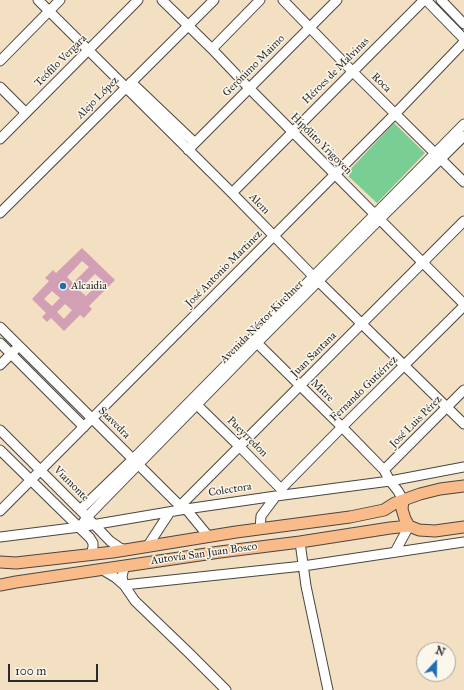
<!DOCTYPE html>
<meta charset="utf-8">
<style>
body{margin:0}
#map{position:relative;width:464px;height:690px;overflow:hidden;background:#f3dfc2;font-family:"IM FELL Great Primer",serif}
canvas{display:block}
.north{position:absolute;left:416px;top:642px;width:40px;height:40px;box-sizing:border-box;background:#fbf7ec;border:1px solid #a8a59f;border-radius:50%;rotate:22deg;font-size:11px;font-weight:700;line-height:16px;text-align:center;color:#2b2b2b}
.north::after{content:'';display:block;margin:auto;width:14px;height:18px;background:#1f6fb2;clip-path:polygon(50% 0,100% 100%,50% 72%,0 100%)}
.scale{position:absolute;left:8px;top:664px;width:90px;height:18px;box-sizing:border-box;border:2px solid #2b2b2b;border-top:0;padding-left:5px;font-size:12px;line-height:14px;white-space:nowrap;color:#2b2b2b;-webkit-text-stroke:3px #fbf7ec;paint-order:stroke}
</style>
<div id="map">
<canvas width="464" height="690"></canvas>
<div class="north">N</div>
<div class="scale">100 m</div>
</div>
<script>
const ctx = document.querySelector('canvas').getContext('2d');
ctx.lineJoin = 'round';
function fillPath(path, color) { ctx.fillStyle = color; ctx.fill(path, 'evenodd'); }
const poly = rows => new Path2D(rows.map(r => 'M' + r).join(''));
function trace(path, color, width, dash) { ctx.strokeStyle = color; ctx.lineWidth = width; ctx.lineCap = dash ? 'butt' : 'round'; ctx.setLineDash(dash || []); ctx.stroke(path); }
function drawText(font, color, halo, rows, align = 'center') {
  ctx.font = font + ' "IM FELL Great Primer",serif'; ctx.lineWidth = 3; ctx.setLineDash([]); ctx.textBaseline = 'middle'; ctx.strokeStyle = halo; ctx.fillStyle = color; for (const [text, x, y, turn = 0] of rows) {
    ctx.save(); ctx.translate(x, y); ctx.rotate((+turn || 0) * Math.PI / 180); ctx.textAlign = isNaN(turn) ? turn : align; if (halo) ctx.strokeText(text, 0, 0); ctx.fillText(text, 0, 0); ctx.restore();
  }
}
fillPath(poly([
 [394,123,425,153,377,203,346,174]
]), '#79cf93');
fillPath(poly([
 [82,248,115,280,89,306,92,309,84,318,80,315,64,331,51,318,47,322,42,317,46,313,32,299,49,281,45,278,53,270,56,273],
 [82,261,89,267,73,283,67,277],
 [95,274,102,280,86,296,79,290],
 [52,291,60,298,52,306,44,299],
 [65,304,72,310,64,319,57,312]
]), '#d39fb5');
const minor = poly([
 [38,0,232,193,313,276,464,424],
 [162,0,212,49,249,88,464,304],
 [283,0,353,72,464,182],
 [426,0,464,39],
 [441,0,464,24],
 [212,49,260,0],
 [0,61,60,0],
 [131,82,195,143],
 [0,87,26,113],
 [0,139,138,0],
 [188,150,337,0],
 [232,193,424,0],
 [0,213,214,0],
 [0,327,180,506,186,509,209,537],
 [254,340,342,427,384,470,390,481,398,491,403,500],
 [0,343,84,427],
 [0,365,15,350],
 [194,402,240,447,281,489,282,495],
 [0,430,87,517,110,541,120,548,127,550],
 [0,450,90,538,93,543,93,547,91,555],
 [384,470,464,390],
 [281,489,342,427,464,306],
 [180,506,464,221],
 [80,510,133,459,464,124],
 [0,511,395,114,464,42],
 [80,527,87,517,257,343,380,219,464,136],
 [260,529,261,516,276,496],
 [0,537,80,527,186,509,276,496,390,481,464,467],
 [300,542,306,586,328,690],
 [147,547,162,524,170,512],
 [395,552,409,526],
 [101,569,116,578,124,585,122,577,123,572,125,566],
 [226,690,189,653,135,601,124,585,303,566,464,542]
]);
const major = poly([
 [403,500,402,509,405,519,409,526],
 [0,562,16,563,113,552,236,532,350,517,384,510,395,503,420,494,440,489,464,486],
 [0,585,16,582,125,566,220,552,300,542,390,528,409,526,419,530,435,531,464,527]
]);
trace(minor, '#494642', 11);
trace(major, '#494642', 13);
trace(minor, '#fff', 9);
trace(major, '#fabb8b', 11);
for (const [x, y, r, color] of [
 [63,286,4,"#1f6fb2"]
]) { const dot = new Path2D(); dot.arc(x, y, r, 0, 2 * Math.PI); ctx.fillStyle = color; ctx.fill(dot); trace(dot, '#fbf7ec', 1.5); }
drawText('11px', '#2b2b2b', '#fbf7ec', [
 ["Teófilo Vergara",61,61,-45],
 ["Gerónimo Maimo",254,66,-45],
 ["Héroes de Malvinas",336,71,-45],
 ["Roca",381,83,45],
 ["Alejo López",98,98,-45],
 ["Hipólito Yrigoyen",321,144,45],
 ["Alem",259,204,46],
 ["José Antonio Martinez",224,269,-45],
 ["Avenida Néstor Kirchner",262,322,-45],
 ["Juan Santana",314,355,-45],
 ["Fernando Gutiérrez",364,389,-44],
 ["Mitre",322,391,44],
 ["José Luis Pérez",416,422,-45],
 ["Saavedra",114,423,45],
 ["Pueyrredon",247,437,45],
 ["Viamonte",71,484,45],
 ["Colectora",230,490,-9],
 ["Autovía San Juan Bosco",204,554,-8]
]);
drawText('11px', '#2b2b2b', '#fbf7ec', [
 ["Alcaidia",71,286]
], 'left');
</script>
